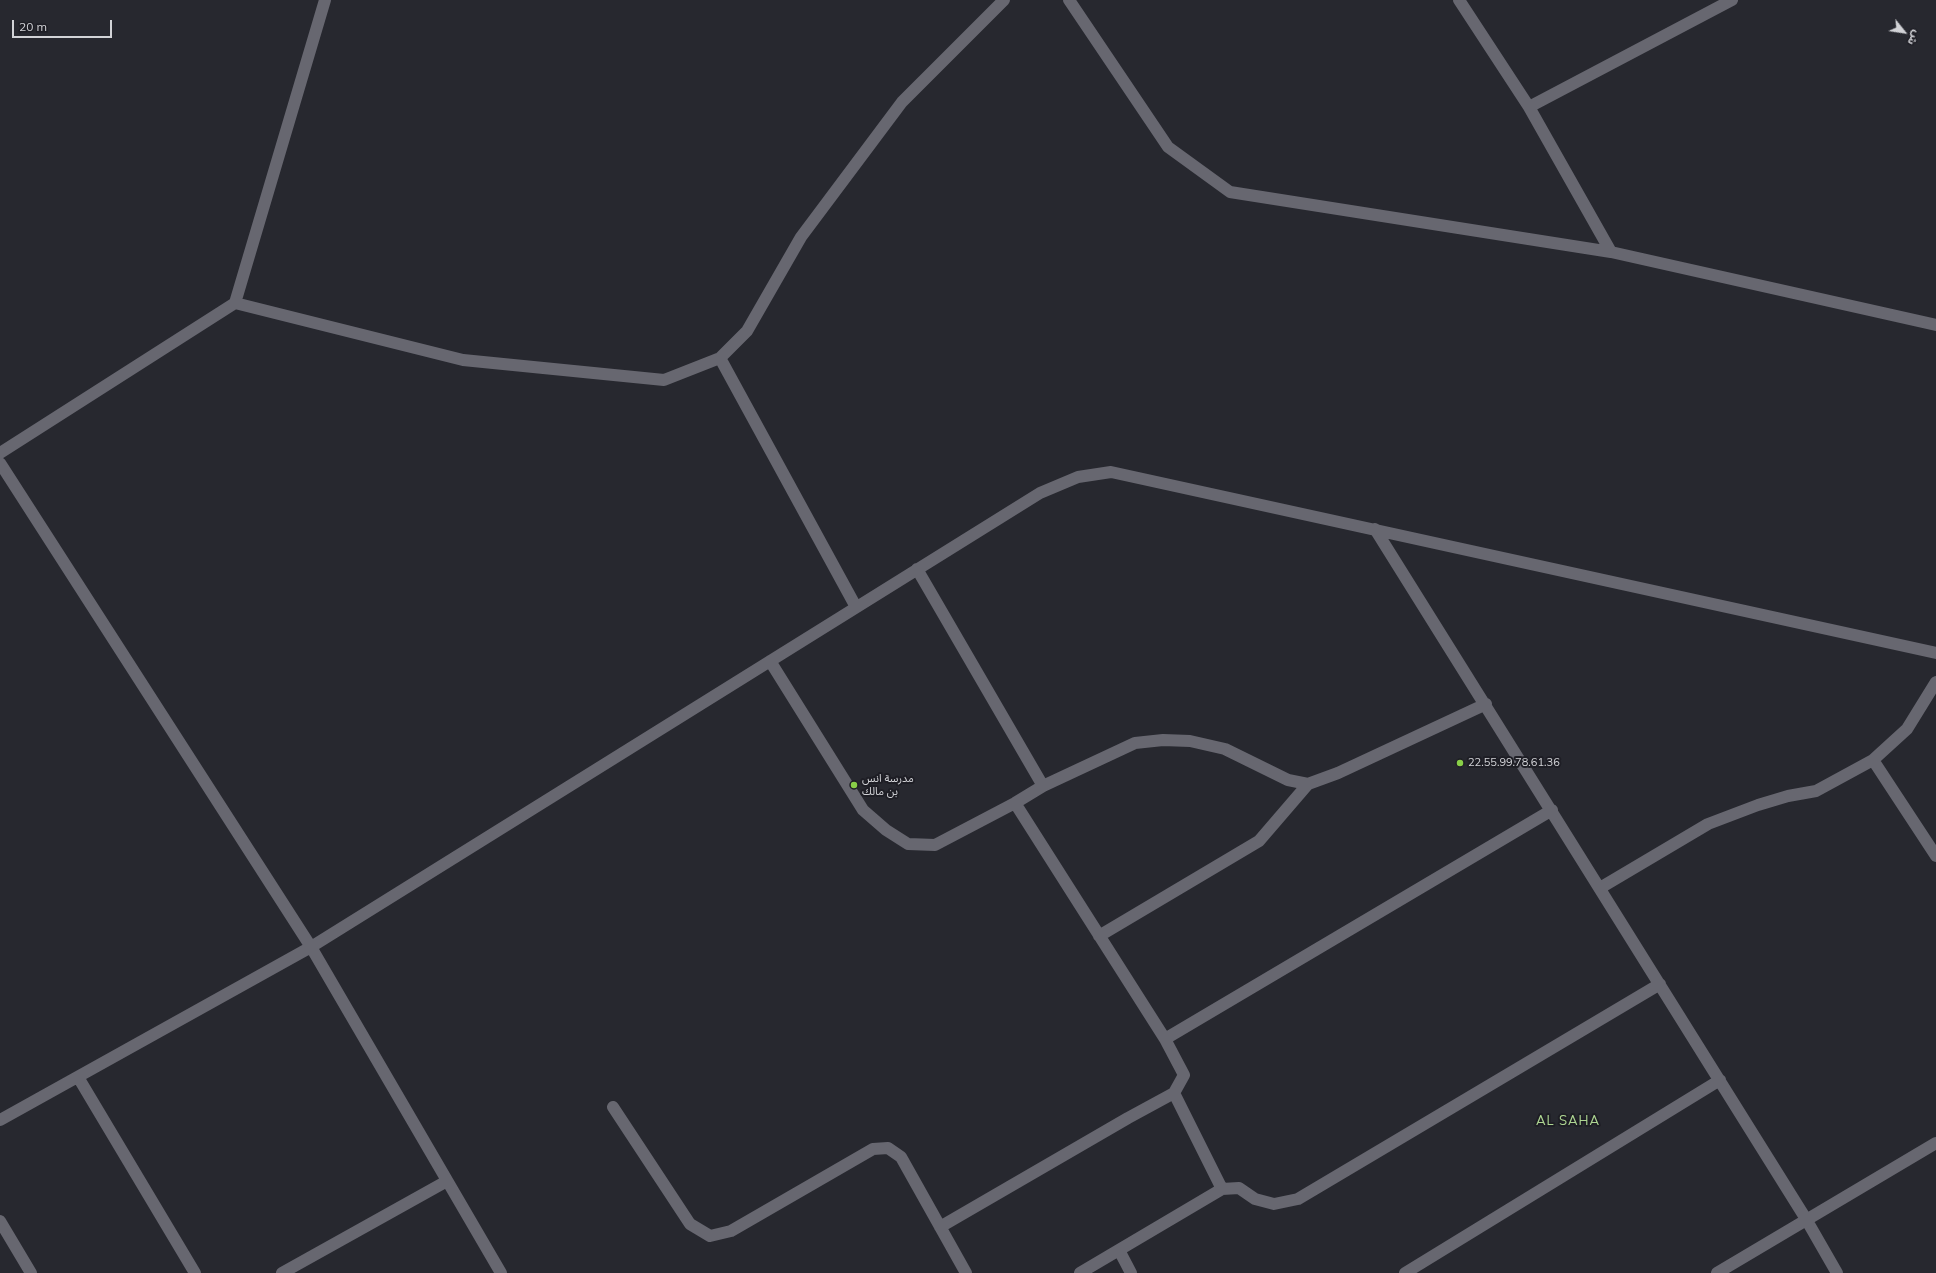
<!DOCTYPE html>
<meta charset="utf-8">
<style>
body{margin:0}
#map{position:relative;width:1936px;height:1273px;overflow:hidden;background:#27282f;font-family:Mulish,"Noto Sans Arabic",sans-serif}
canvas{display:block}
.north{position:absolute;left:1884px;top:12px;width:40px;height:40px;-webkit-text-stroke:3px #1e1e25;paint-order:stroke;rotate:120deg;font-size:11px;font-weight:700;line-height:16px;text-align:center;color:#d2d3d7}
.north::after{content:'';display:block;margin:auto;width:14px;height:18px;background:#d2d3d7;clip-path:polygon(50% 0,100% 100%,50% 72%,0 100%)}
.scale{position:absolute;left:12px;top:20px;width:100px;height:18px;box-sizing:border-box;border:2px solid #d2d3d7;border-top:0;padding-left:5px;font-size:12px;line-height:14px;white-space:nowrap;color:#d2d3d7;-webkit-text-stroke:3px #1e1e25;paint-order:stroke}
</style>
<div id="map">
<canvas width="1936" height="1273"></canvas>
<div class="north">ش</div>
<div class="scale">20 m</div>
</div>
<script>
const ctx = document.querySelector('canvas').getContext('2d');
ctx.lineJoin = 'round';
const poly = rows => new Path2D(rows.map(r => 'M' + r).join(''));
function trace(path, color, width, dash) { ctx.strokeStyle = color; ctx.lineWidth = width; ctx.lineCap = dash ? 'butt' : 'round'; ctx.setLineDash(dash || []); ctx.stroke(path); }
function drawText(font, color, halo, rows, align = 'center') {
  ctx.font = font + ' Mulish,"Noto Sans Arabic",sans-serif'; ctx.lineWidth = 4; ctx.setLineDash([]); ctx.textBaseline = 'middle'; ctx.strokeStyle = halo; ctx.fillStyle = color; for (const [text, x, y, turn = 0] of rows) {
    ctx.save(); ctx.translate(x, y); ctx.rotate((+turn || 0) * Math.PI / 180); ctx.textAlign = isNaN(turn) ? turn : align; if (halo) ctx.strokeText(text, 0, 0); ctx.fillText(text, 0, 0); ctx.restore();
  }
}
trace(poly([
 [1069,0,1168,147,1230,192,1611,252,1936,325],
 [1459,0,1529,107,1611,252],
 [1529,107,1732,0],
 [235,303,463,360,664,380,720,358,747,331,801,237,902,102,1004,0],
 [720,358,856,607],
 [0,453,235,303,325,0],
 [0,463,311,947,501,1273],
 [1375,529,1806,1219,1837,1273],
 [917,569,1043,786],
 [770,661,863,810,886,830,908,844,935,845,1015,803,1043,786,1135,743,1163,740,1190,741,1225,749,1288,780,1308,784,1338,773,1486,704],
 [1873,760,1936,856],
 [1600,888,1708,824,1758,805,1788,796,1816,791,1873,760,1907,729,1936,682],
 [1099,936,1259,841,1308,784],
 [1165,1039,1552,810],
 [78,1077,195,1273],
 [1174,1093,1222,1189],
 [613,1107,690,1224,710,1236,731,1231,873,1149,888,1148,901,1157,966,1273],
 [0,1120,311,947,1040,493,1078,477,1111,472,1936,653],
 [0,1221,31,1273],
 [940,1227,1128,1118,1174,1093,1184,1075,1165,1039,1015,803],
 [1119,1250,1131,1273],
 [282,1273,447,1181],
 [1080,1273,1222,1189,1239,1188,1255,1199,1274,1204,1298,1199,1660,984],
 [1405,1273,1720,1080],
 [1717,1273,1936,1143]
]), '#676770', 12);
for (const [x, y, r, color] of [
 [1460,763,4,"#89cf48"],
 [854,785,4,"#89cf48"]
]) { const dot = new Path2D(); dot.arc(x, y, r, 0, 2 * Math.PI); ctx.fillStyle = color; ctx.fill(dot); trace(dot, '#1e1e25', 1.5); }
drawText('11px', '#d2d3d7', '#1e1e25', [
 ["22.55.99.78.61.36",1468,763],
 ["مدرسة انس",862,779],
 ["بن مالك",862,792]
], 'left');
ctx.letterSpacing = '1px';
drawText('13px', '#aed692', '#1e1e25', [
 ["AL SAHA",1568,1121]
]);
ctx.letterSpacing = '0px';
</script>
